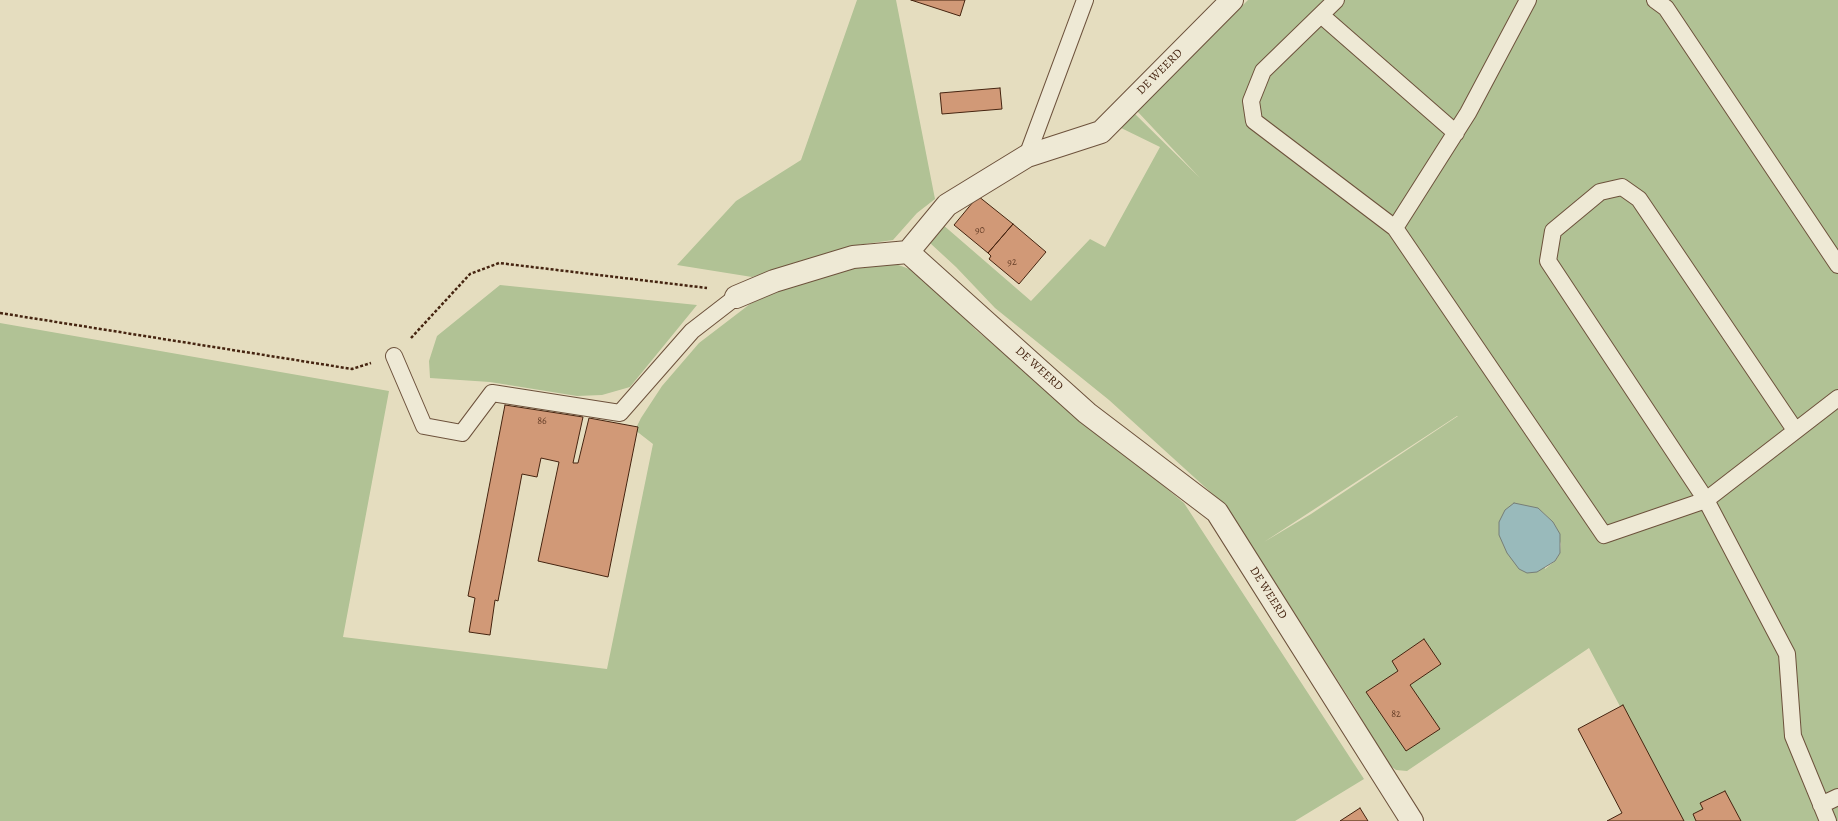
<!DOCTYPE html>
<style>
body{margin:0}
canvas{display:block;background:#e5ddbf}
</style>
<canvas width="1838" height="821"></canvas>
<script>
const ctx = document.querySelector('canvas').getContext('2d');
ctx.lineJoin = 'round';
function fillPath(path, color) { ctx.fillStyle = color; ctx.fill(path, 'evenodd'); }
const poly = rows => new Path2D(rows.map(r => 'M' + r).join(''));
function trace(path, color, width, dash) { ctx.strokeStyle = color; ctx.lineWidth = width; ctx.lineCap = dash ? 'butt' : 'round'; ctx.setLineDash(dash || []); ctx.stroke(path); }
function drawText(font, color, halo, rows, align = 'center') {
  ctx.font = font + ' Alegreya,serif'; ctx.lineWidth = 3; ctx.setLineDash([]); ctx.textBaseline = 'middle'; ctx.strokeStyle = halo; ctx.fillStyle = color; for (const [text, x, y, turn = 0] of rows) {
    ctx.save(); ctx.translate(x, y); ctx.rotate((+turn || 0) * Math.PI / 180); ctx.textAlign = isNaN(turn) ? turn : align; if (halo) ctx.strokeText(text, 0, 0); ctx.fillText(text, 0, 0); ctx.restore();
  }
}
fillPath(poly([
 [857,0,896,0,935,199,917,213,893,240,858,245,752,277,677,265,736,201,801,160],
 [1248,0,1838,0,1838,821,1681,821,1589,648,1407,771,1396,770,1388,764,1354,706,1227,507,1109,400,995,308,956,267,930,243,930,236,942,224,1031,301,1090,239,1105,247,1160,147,1117,126,1132,111,1200,178,1137,111],
 [1458,416,1311,514,1264,542,1457,416],
 [1538,508,1553,522,1561,544,1560,553,1555,561,1545,569],
 [871,261,890,262,915,271,936,286,976,330,1184,503,1364,779,1295,821,0,821,0,323,389,391,343,637,607,669,653,444,635,430,641,418,662,386,699,343,750,304,801,279],
 [500,285,697,305,630,387,602,395,577,396,490,382,430,378,429,361,437,336]
]), '#b1c295');
const water = poly([
 [1514,503,1538,508,1553,522,1560,534,1560,553,1555,561,1537,572,1527,573,1519,569,1507,553,1499,535,1499,522,1505,510,1514,503]
]);
fillPath(water, '#99babb');
trace(water, '#777e77', 1);
const building = poly([
 [911,0,965,0,960,16,911,0],
 [1000,88,1002,109,942,114,940,93,1000,88],
 [978,196,1013,224,988,253,954,225,978,196],
 [1013,224,1046,252,1019,284,989,259,991,256,988,253,1013,224],
 [505,405,583,417,573,463,578,463,589,418,638,427,608,577,538,561,559,462,541,458,537,477,522,474,498,601,495,600,490,635,469,632,475,598,468,596,505,405],
 [1424,639,1441,664,1410,685,1440,729,1406,751,1366,692,1398,671,1392,661,1424,639],
 [1623,705,1684,821,1607,821,1622,813,1578,729,1623,705],
 [1725,791,1741,821,1696,821,1693,814,1703,809,1700,803,1725,791],
 [1360,808,1368,821,1340,821,1360,808]
]);
fillPath(building, '#d19977');
trace(building, '#452410', 1);
const lane = poly([
 [1336,0,1263,71,1251,101,1254,121,1395,228,1604,535,1706,500,1787,654,1793,736,1828,821],
 [1655,0,1666,8,1838,265],
 [1321,15,1456,133],
 [1027,156,1085,0],
 [1395,228,1468,113,1528,0],
 [394,356,424,426,462,433,492,393,620,413,692,331,736,297],
 [1795,430,1639,199,1622,187,1600,192,1553,231,1548,261,1706,500,1838,398],
 [1821,805,1838,797]
]);
const street = poly([
 [908,252,1087,413,1217,512,1412,821],
 [908,252,947,205,1027,156,1101,132,1232,0],
 [736,297,774,281,853,257,908,252]
]);
trace(lane, '#6d523c', 18);
trace(street, '#6d523c', 24);
trace(poly([
 [0,313,352,369,371,363],
 [411,338,470,274,499,263,707,288]
]), '#452410', 2.5, [3, 2]);
trace(lane, '#eee9d5', 16);
trace(street, '#eee9d5', 22);
drawText('10px', '#68412a', null, [
 ["90",980,231],
 ["92",1012,263],
 ["86",542,422],
 ["82",1396,715]
]);
drawText('12px', '#452410', '#eee9d5', [
 ["DE WEERD",1160,72,-45],
 ["DE WEERD",1039,369,42],
 ["DE WEERD",1268,593,58]
]);
</script>
